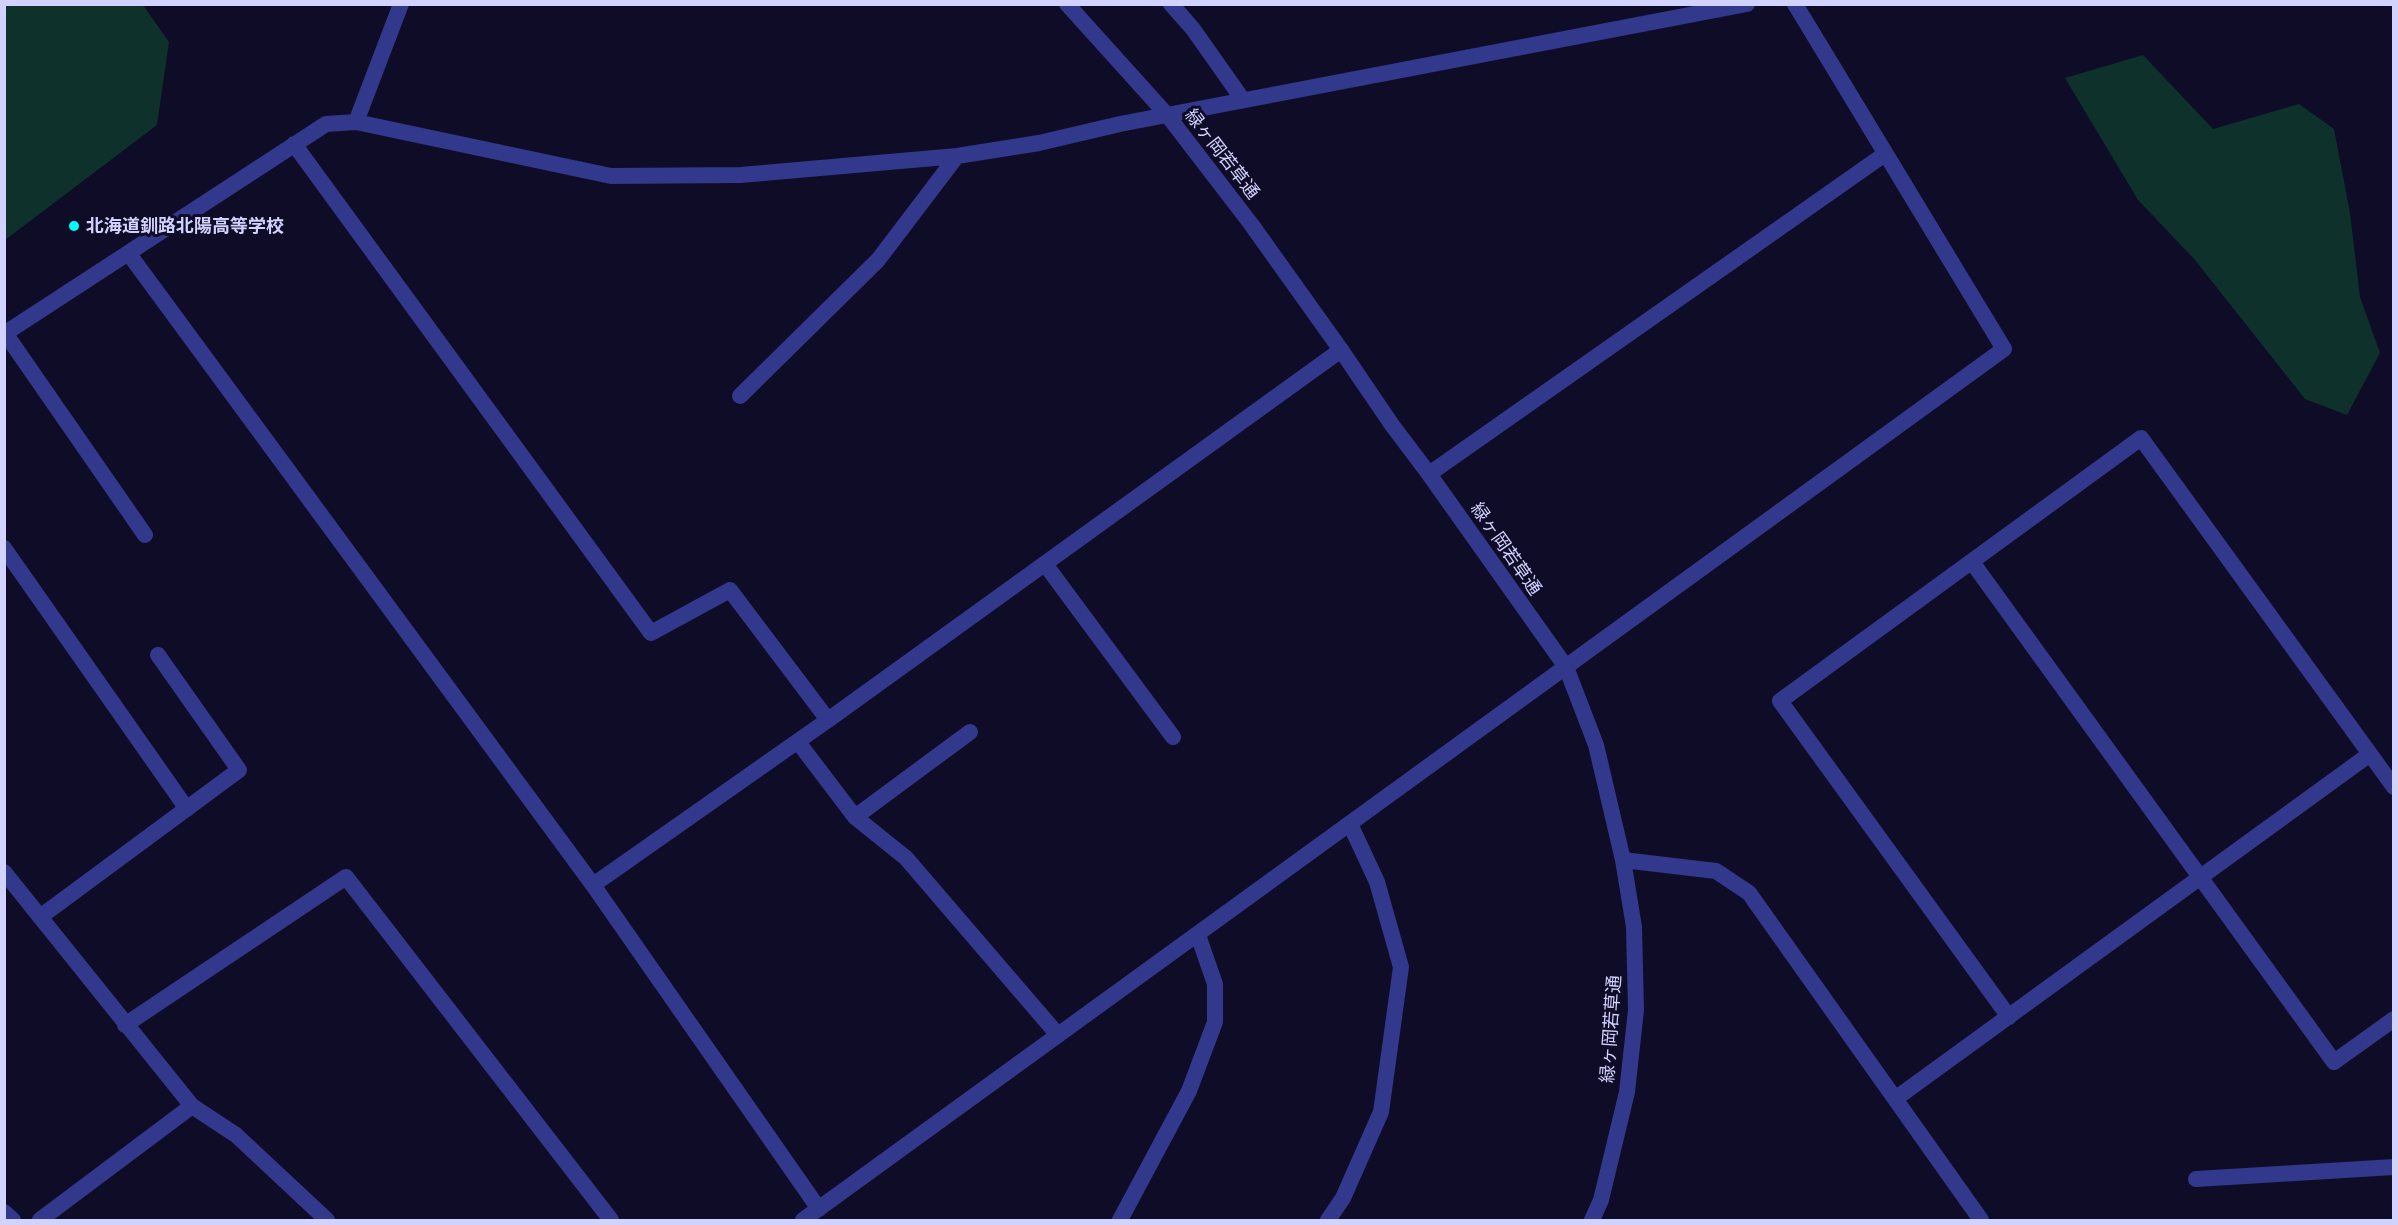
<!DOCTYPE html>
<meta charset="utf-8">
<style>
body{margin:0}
#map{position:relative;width:2398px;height:1225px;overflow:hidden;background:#0e0c26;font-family:Lato,sans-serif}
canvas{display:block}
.frame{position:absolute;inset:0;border:6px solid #d2d2ff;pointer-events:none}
</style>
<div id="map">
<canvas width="2398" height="1225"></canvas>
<div class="frame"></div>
</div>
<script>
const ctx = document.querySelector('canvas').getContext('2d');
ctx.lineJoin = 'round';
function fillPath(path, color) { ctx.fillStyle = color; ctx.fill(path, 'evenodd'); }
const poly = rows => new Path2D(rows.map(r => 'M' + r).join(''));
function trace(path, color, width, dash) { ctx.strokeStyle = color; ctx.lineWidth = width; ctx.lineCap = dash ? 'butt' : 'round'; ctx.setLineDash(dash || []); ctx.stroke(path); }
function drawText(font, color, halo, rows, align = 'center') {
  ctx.font = font + ' Lato,"Noto Sans JP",sans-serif'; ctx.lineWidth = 6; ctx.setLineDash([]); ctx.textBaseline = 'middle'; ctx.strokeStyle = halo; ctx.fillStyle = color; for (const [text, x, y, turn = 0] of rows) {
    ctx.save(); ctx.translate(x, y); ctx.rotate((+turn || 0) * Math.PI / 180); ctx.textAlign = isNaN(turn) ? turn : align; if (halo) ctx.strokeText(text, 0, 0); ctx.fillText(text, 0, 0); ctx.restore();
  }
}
fillPath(poly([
 [5,4,143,5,169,42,157,125,5,240],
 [2143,55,2213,129,2299,104,2334,129,2350,213,2360,297,2380,353,2347,415,2305,399,2195,260,2138,200,2065,78]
]), '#0f312c');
trace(poly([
 [5,333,145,535],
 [4,548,187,809],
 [1045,564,1173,737],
 [798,742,855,817,970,732],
 [855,817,906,858,1058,1035],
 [40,917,239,770,158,655],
 [2196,1179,2394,1167]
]), '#32388b', 16);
trace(poly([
 [1171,4,1193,29,1243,100],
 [356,122,401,4],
 [294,144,651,633,730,590,828,720,1341,350],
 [129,254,593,885,819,1209],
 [4,334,326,124,356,122,611,176,741,175,957,156,1039,143,1120,124,1747,4],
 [740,396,878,260,957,156],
 [1429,474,1885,154],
 [1972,562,2334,1062,2394,1019],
 [1623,860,1716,871,1749,893,1981,1220],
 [4,872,192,1106,236,1135,327,1220],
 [593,885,828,720],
 [2009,1017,1780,701,2141,438,2394,787],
 [125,1025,346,877,611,1220],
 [1895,1099,2370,754],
 [4,1212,13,1220],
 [40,1220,192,1106],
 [803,1220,2004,349,1795,4],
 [1120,1220,1189,1091,1215,1022,1215,984,1198,935],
 [1328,1220,1343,1198,1381,1112,1401,967,1377,882,1350,824]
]), '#32388b', 16);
trace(poly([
 [1067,4,1168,116,1251,224,1341,350,1392,425,1429,474,1566,667,1596,745,1623,860,1634,927,1636,1010,1627,1092,1601,1200,1592,1220]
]), '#32388b', 16);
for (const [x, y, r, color] of [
 [74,226,6,"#00fdfc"]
]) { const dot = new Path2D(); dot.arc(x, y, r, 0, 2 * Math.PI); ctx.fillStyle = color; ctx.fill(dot); trace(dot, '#0e0c26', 2); }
drawText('18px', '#d2d2ff', '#0e0c26', [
 ["緑ヶ岡若草通",1222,154,52],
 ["緑ヶ岡若草通",1506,549,55],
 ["緑ヶ岡若草通",1611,1029,-86]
]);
drawText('bold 18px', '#d2d2ff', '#0e0c26', [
 ["北海道釧路北陽高等学校",86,226]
], 'left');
</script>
